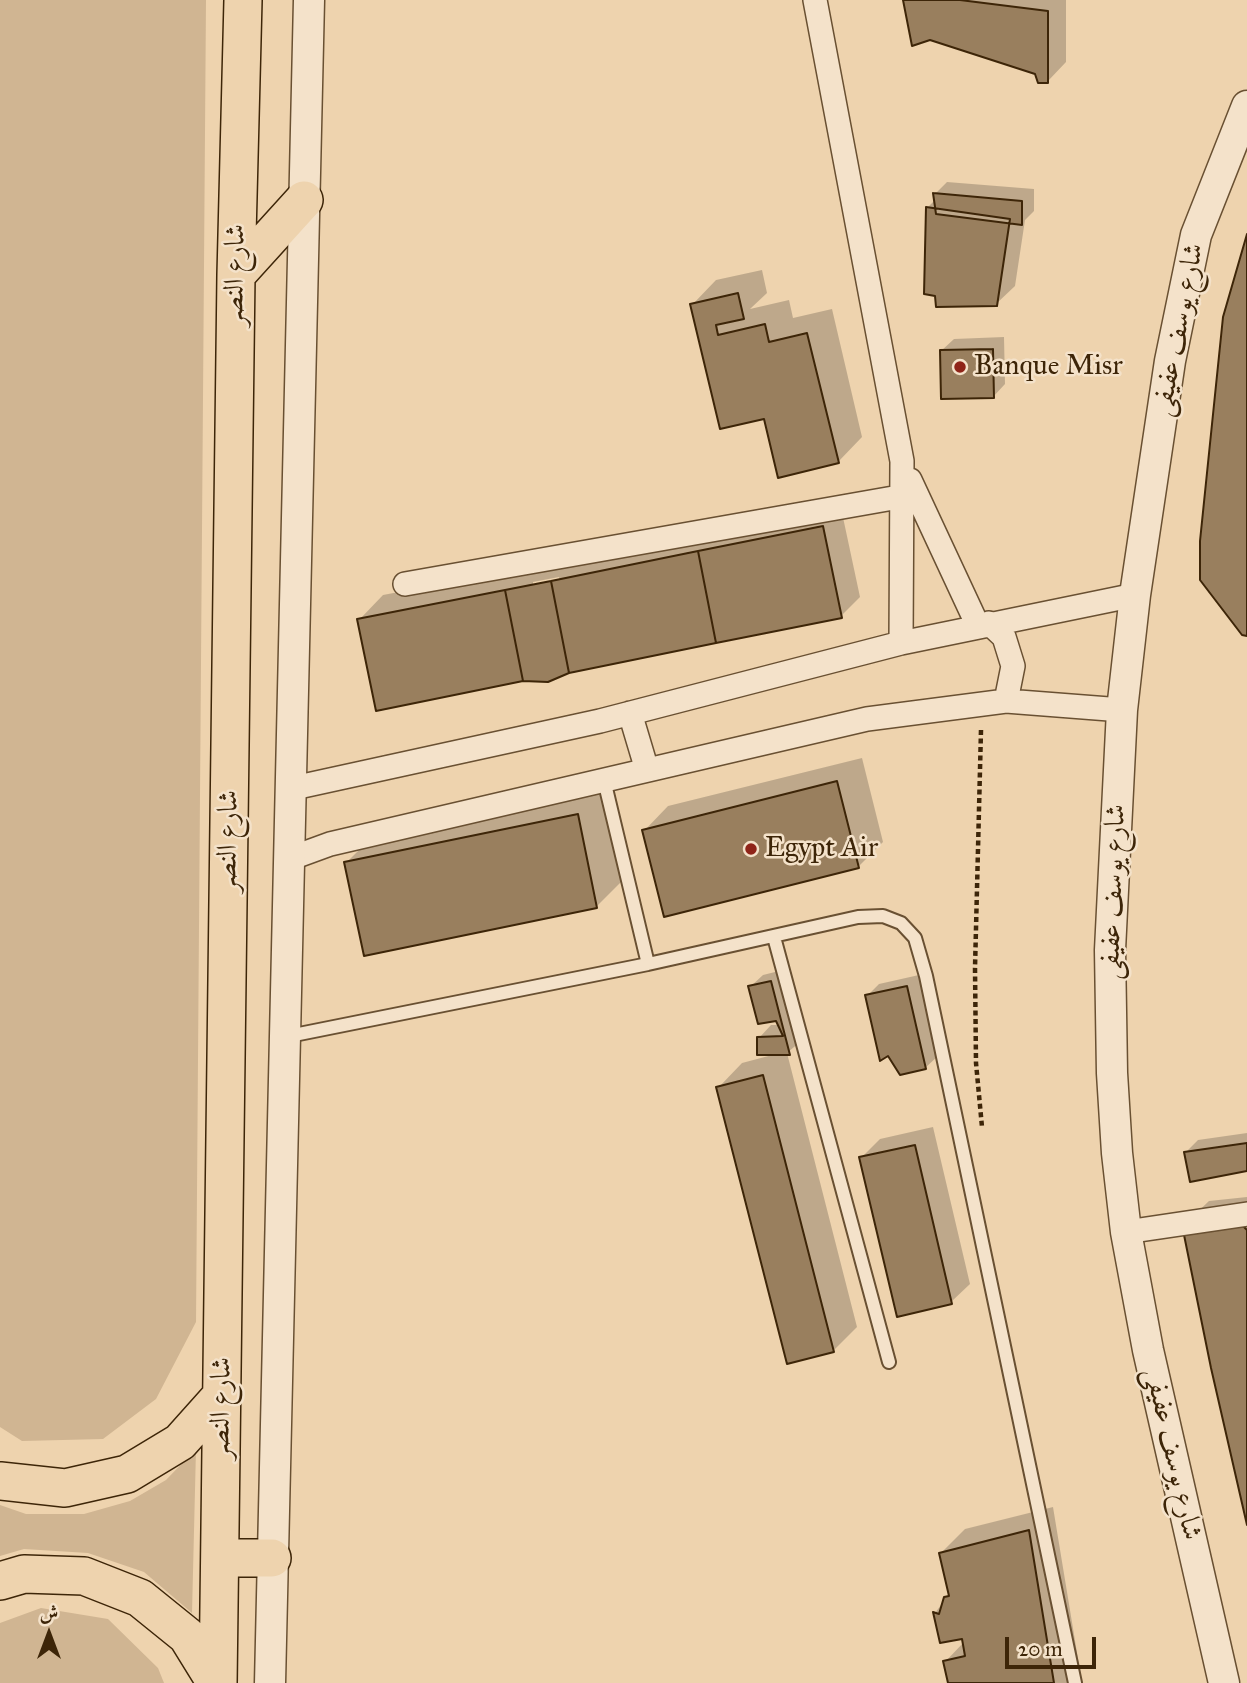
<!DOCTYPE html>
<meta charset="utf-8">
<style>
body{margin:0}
#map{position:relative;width:1247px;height:1683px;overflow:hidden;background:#eed3ae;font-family:"IM FELL Great Primer",Amiri,serif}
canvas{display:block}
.north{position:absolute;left:14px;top:1599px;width:70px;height:70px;-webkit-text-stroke:5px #f4e2ca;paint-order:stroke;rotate:0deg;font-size:19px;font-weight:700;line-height:28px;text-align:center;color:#3d2508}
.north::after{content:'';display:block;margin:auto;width:24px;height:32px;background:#3d2508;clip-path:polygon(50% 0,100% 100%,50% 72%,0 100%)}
.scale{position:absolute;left:1005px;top:1637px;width:91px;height:32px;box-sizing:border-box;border:4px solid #3d2508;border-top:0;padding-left:9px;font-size:21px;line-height:24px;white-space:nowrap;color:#3d2508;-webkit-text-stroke:5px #f4e2ca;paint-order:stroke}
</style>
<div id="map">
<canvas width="1247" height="1683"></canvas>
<div class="north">ش</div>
<div class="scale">20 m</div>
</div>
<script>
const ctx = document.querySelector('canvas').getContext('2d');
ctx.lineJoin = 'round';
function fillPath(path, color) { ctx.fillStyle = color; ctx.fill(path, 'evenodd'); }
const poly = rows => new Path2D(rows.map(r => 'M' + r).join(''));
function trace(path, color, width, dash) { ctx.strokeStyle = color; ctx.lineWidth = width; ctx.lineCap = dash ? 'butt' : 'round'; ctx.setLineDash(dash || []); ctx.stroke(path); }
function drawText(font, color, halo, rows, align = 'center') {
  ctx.font = font + ' "IM FELL Great Primer",Amiri,serif'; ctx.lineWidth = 5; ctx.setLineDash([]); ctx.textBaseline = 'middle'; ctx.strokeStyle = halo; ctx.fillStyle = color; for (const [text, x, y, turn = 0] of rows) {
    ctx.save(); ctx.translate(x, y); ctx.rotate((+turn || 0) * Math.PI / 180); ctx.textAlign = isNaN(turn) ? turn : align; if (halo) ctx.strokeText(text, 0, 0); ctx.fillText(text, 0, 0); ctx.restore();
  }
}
fillPath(poly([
 [0,0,206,0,196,1322,156,1399,103,1439,22,1441,0,1427],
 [196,1449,192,1613,144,1572,88,1553,24,1549,0,1556,0,1505,26,1514,84,1514,130,1501,166,1480],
 [41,1608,108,1619,158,1668,164,1683,0,1683,0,1623]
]), '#d0b592');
fillPath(poly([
 [904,0,1066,0,1066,62,1048,81],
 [947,182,1034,189,1034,211,1025,220,1015,286,996,304,927,208,936,199,935,194],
 [762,270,767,293,750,309,789,300,793,318,832,309,862,437,838,462,765,417,692,305,716,280],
 [1004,337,1005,384,993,397,941,351,954,339],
 [841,508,860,597,841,616,359,620,383,595],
 [559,577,560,581,533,586,533,582],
 [862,758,883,842,858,867,644,831,668,806],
 [602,791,621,882,596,907,346,863,371,838],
 [783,970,801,1041,787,1053,857,1327,833,1351,718,1088,742,1063,776,1054,759,1038,771,1025,779,1025,750,987,763,975],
 [919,975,938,1056,925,1068,867,996,879,984],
 [933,1127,970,1284,951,1302,861,1158,880,1139],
 [1247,1133,1247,1169,1186,1152,1198,1140],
 [1247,1197,1247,1517,1184,1225,1209,1201],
 [1053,1507,1082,1683,949,1683,945,1662,964,1642,963,1637,935,1613,950,1593,941,1553,965,1529]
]), '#0003');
const building = poly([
 [903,0,960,0,1048,11,1048,83,1038,83,1035,74,930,40,912,46,903,0],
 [933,193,1022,201,1022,225,936,214,933,193],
 [926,207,1010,219,997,306,936,307,935,296,924,294,926,207],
 [1247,234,1247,636,1242,635,1200,580,1200,541,1223,317,1247,234],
 [738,293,744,319,716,325,718,335,765,324,769,342,807,333,839,463,778,478,764,419,720,429,690,304,738,293],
 [993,349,994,398,941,399,940,350,993,349],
 [823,526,842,618,716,643,698,551,823,526],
 [698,551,716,643,569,673,551,581,698,551],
 [551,581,569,673,548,682,523,681,505,590,551,581],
 [505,590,523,681,376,711,357,619,505,590],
 [837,781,859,868,664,917,642,830,837,781],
 [578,814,597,908,364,956,344,862,578,814],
 [771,981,790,1055,757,1055,757,1037,783,1036,776,1021,758,1024,748,986,771,981],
 [907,986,926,1069,900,1075,888,1056,880,1061,865,995,907,986],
 [763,1075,834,1352,787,1364,716,1087,763,1075],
 [1247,1143,1247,1171,1190,1182,1184,1152,1247,1143],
 [915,1145,952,1304,897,1317,859,1157,915,1145],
 [1236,1219,1247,1230,1247,1525,1211,1368,1182,1225,1236,1219],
 [1029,1530,1054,1683,948,1683,943,1661,965,1656,962,1639,940,1643,933,1612,939,1614,944,1597,949,1596,939,1553,1029,1530]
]);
fillPath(building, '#997f5e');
trace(building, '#3d2508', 2);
const service = poly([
 [604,780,648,964],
 [774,937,889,1362],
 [284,1037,648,964,858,917,883,916,901,923,915,938,926,976,1075,1683]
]);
const minor = poly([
 [815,0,902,461,901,643],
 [910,480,978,626],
 [405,584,916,494],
 [989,623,1004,637,1013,666,1006,701],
 [630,713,647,770],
 [289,789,600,721,901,643,1135,595],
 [289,859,330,844,867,719,1006,701,1122,710],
 [1126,1232,1247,1214]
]);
const tertiary = poly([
 [270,1683,309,0],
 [1224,1683,1148,1350,1126,1232,1117,1153,1112,1073,1110,950,1122,710,1135,595,1170,361,1196,235,1247,106]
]);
const primary = poly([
 [236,275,304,200],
 [0,1481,65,1488,127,1474,180,1442,222,1395],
 [220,1558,272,1558],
 [0,1581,24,1574,84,1576,140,1598,187,1636,216,1683],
 [218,1683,236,275,243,0]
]);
trace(service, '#695032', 16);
trace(minor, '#695032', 26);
trace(tertiary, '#695032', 33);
trace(primary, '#3d2508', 40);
trace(poly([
 [981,730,975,968,976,1063,982,1127]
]), '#3d2508', 4.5, [5, 3.5]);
trace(service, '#f4e2ca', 12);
trace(minor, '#f4e2ca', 23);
trace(tertiary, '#f4e2ca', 30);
trace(primary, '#eed3ae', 37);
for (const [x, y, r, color] of [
 [960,367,7,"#8f2418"],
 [751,849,7,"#8f2418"]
]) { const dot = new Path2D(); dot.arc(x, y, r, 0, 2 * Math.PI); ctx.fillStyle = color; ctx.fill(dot); trace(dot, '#f4e2ca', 2.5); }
drawText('28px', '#3d2508', '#f4e2ca', [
 ["شارع النصر",236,275,-89],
 ["شارع يوسف عفيفى",1179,330,-79],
 ["شارع النصر",229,841,-89],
 ["شارع يوسف عفيفى",1114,892,-88],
 ["شارع النصر",222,1408,-89],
 ["شارع يوسف عفيفى",1172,1454,77]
]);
drawText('28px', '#3d2508', '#f4e2ca', [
 ["Banque Misr",974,367],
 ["Egypt Air",765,849]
], 'left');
</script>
